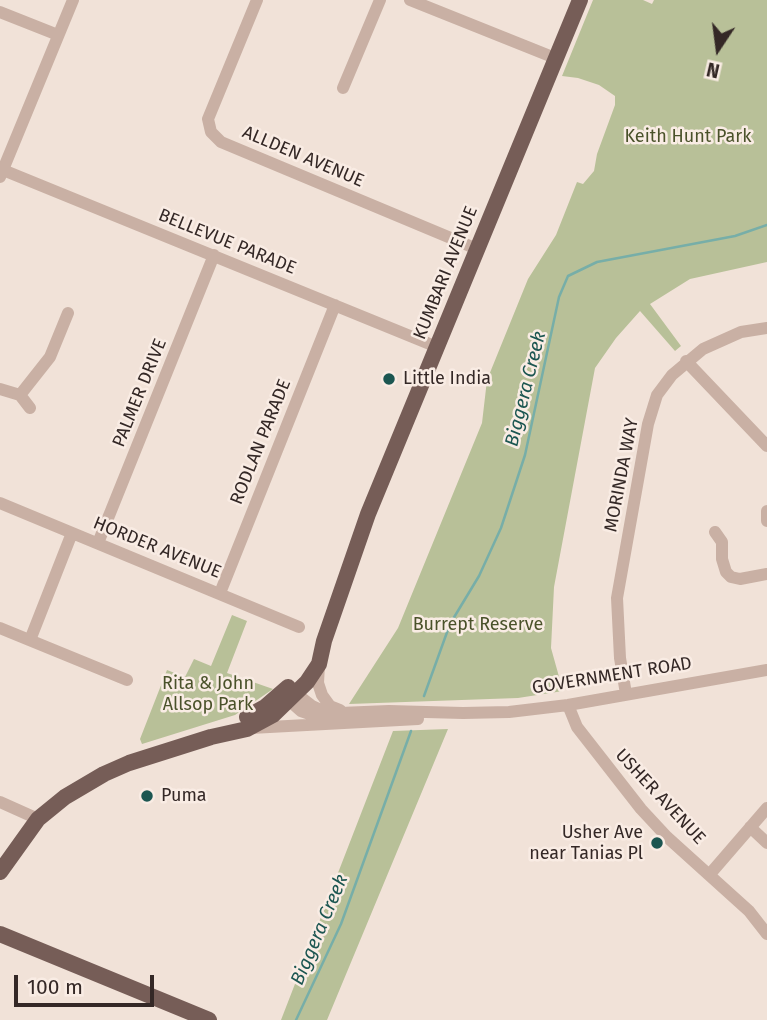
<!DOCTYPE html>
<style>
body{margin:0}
#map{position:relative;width:767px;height:1020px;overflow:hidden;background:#f1e2d8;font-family:"Fira Sans",sans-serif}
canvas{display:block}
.north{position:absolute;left:683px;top:14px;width:70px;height:70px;-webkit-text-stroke:5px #f9ece4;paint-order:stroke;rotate:193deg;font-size:19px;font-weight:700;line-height:28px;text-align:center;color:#342826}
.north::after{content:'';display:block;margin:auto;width:24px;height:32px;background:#342826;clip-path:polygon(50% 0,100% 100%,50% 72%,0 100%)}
.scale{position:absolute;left:14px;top:975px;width:140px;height:32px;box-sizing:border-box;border:4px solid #342826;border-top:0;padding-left:9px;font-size:21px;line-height:24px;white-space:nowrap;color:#342826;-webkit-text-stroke:5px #f9ece4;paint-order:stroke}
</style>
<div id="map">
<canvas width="767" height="1020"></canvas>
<div class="north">N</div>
<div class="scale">100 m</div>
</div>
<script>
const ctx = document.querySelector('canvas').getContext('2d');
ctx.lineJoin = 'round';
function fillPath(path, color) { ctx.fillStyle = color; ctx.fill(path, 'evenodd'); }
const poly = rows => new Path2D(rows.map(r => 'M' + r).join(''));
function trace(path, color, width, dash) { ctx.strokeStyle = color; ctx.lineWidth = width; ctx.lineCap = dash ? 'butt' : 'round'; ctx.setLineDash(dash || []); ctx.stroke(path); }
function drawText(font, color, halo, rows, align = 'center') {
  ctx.font = font + ' "Fira Sans",sans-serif'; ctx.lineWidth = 5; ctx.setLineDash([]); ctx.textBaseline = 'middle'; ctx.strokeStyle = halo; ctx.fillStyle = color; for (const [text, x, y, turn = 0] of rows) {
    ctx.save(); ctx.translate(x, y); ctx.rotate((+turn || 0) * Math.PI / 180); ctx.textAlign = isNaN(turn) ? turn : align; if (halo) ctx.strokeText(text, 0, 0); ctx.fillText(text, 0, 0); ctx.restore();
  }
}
fillPath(poly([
 [593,0,643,0,652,4,654,0,767,0,767,262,690,279,650,304,681,346,675,351,640,311,616,338,595,368,554,587,551,648,563,691,518,698,349,704,398,628,482,423,487,380,528,279,556,235,577,182,583,184,594,171,597,154,615,105,615,96,599,85,578,78,562,76],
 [232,615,247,621,227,673,273,689,235,715,142,744,140,739,167,670,185,677,194,659,211,666],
 [448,729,327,1020,281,1020,393,731]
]), '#b8c098');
trace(poly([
 [424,696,450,624,479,576,501,528,525,455,559,297,568,276,597,262,735,236,767,225],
 [296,1020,341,924,411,731]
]), '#77aea8', 2.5);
trace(poly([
 [257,0,208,119,211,132,221,142,477,249],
 [410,0,555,58],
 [0,12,58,35],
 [343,88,380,0],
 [3,170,437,347],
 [0,177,73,0],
 [686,361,767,446],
 [0,389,20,395,30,408],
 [20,395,50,357,68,313],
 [0,503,299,627],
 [767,511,767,521],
 [715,532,722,542,722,559,726,572,731,577,740,579,767,574],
 [98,543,214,255],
 [220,593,335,305],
 [0,628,127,680],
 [30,640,72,533],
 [319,665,318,683,322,695,330,706,340,710],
 [289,688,312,706,323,711,340,713,389,711,463,713,509,712,568,705,767,670],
 [626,694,620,658,617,598,648,424,657,395,672,375,703,349,741,332,767,328],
 [284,696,301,711,324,719],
 [568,705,577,727,641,809,667,837,749,911,767,934],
 [251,728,418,719],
 [0,802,38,819],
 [750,827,767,843],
 [710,874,767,808]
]), '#c9b0a4', 12);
trace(poly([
 [247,717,265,707,288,687],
 [0,872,38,819,65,797,104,774,129,763,211,737,247,729,273,715,307,682,319,664,324,641,368,514,580,0],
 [0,934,209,1020]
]), '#765d57', 16);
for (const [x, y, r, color] of [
 [389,379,7,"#1c5651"],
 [147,796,7,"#1c5651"],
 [657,843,7,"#1c5651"]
]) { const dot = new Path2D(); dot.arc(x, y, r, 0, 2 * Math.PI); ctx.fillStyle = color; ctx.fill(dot); trace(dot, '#f9ece4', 2.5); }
drawText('18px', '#4a522a', '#f9ece4', [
 ["Keith Hunt Park",688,137],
 ["Burrept Reserve",478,625],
 ["Rita & John",208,684],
 ["Allsop Park",208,705]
]);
drawText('18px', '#342826', '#f9ece4', [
 ["ALLDEN AVENUE",303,157,23],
 ["BELLEVUE PARADE",227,242,22],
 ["KUMBARI AVENUE",446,273,-68],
 ["PALMER DRIVE",140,393,-68],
 ["RODLAN PARADE",261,442,-68],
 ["MORINDA WAY",622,475,-79],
 ["HORDER AVENUE",157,548,22],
 ["GOVERNMENT ROAD",612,676,-9],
 ["USHER AVENUE",660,797,47]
]);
drawText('18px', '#342826', '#f9ece4', [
 ["Little India",403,379],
 ["Puma",161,796],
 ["Usher Ave",643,833,"right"],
 ["near Tanias Pl",643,854,"right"]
], 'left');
drawText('italic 19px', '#1c5651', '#f9ece4', [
 ["Biggera Creek",526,389,-76],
 ["Biggera Creek",320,930,-67]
]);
</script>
